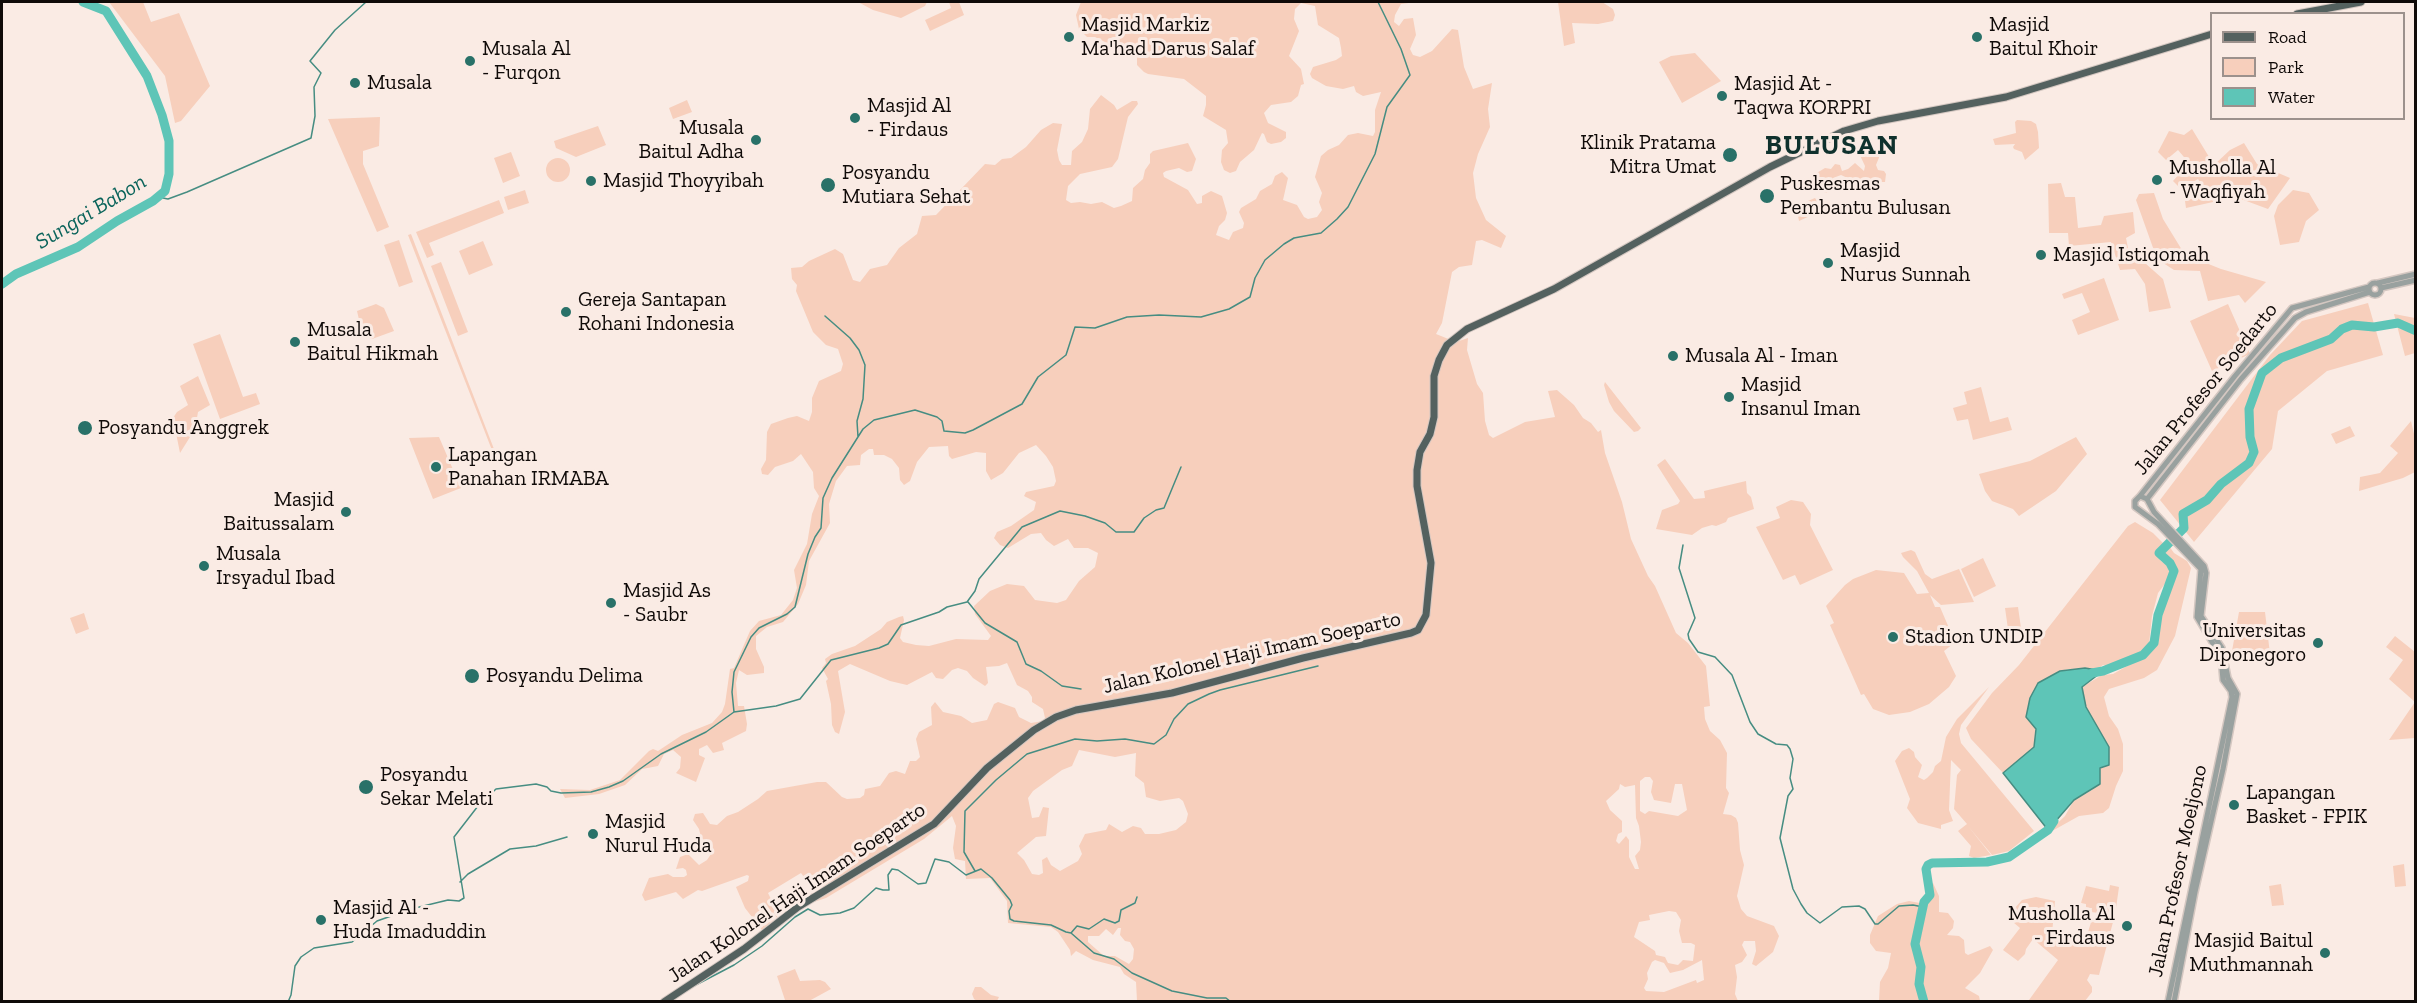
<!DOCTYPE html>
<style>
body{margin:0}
#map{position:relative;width:2417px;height:1003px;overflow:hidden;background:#faebe4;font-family:"Zilla Slab",serif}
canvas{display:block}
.frame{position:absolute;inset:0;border:3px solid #0f0a08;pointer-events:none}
.legend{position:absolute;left:2210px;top:12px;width:195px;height:108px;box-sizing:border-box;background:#faebe4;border:2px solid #9c918c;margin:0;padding:8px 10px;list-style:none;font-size:18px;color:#0f0a08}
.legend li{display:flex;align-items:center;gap:12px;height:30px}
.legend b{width:30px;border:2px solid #9c918c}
</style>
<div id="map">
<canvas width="2417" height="1003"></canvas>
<div class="frame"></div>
<ul class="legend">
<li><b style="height:8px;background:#54615f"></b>Road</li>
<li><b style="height:16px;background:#f7cfbc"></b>Park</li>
<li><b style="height:16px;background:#5ec5b7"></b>Water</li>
</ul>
</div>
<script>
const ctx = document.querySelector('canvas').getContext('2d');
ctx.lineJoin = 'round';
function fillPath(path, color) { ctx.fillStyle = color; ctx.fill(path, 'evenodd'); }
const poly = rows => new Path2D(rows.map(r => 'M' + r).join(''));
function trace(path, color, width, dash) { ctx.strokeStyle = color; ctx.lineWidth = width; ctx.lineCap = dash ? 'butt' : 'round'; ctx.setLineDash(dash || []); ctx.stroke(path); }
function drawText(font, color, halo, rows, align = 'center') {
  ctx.font = font + ' "Zilla Slab",serif'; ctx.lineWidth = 6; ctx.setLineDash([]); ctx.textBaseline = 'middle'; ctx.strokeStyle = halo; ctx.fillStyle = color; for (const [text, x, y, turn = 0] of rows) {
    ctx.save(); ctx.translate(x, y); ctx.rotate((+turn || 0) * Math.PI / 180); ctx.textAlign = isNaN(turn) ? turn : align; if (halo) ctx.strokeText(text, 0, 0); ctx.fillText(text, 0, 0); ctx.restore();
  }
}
fillPath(poly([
 [109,2,143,2,151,22,179,13,210,86,181,121,175,123,165,76],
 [858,2,927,2,925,6,901,18,873,10],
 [949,2,959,2,964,15,930,31,925,20,951,8],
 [1081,2,1416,2,1401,4,1395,15,1394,22,1399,26,1404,19,1413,18,1416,35,1410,49,1413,55,1420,57,1432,51,1452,29,1458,30,1464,67,1473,89,1492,83,1488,109,1490,127,1478,154,1473,173,1476,198,1486,220,1506,236,1501,248,1482,240,1476,241,1472,265,1459,267,1452,272,1442,323,1436,334,1456,342,1468,338,1467,350,1477,384,1483,393,1485,421,1489,435,1493,438,1525,422,1555,417,1548,391,1557,390,1574,405,1583,418,1591,423,1598,432,1601,430,1605,453,1622,502,1631,539,1648,576,1655,586,1676,633,1688,643,1706,666,1710,706,1704,707,1705,719,1710,731,1720,740,1727,753,1726,788,1729,793,1723,814,1731,815,1736,818,1738,823,1740,850,1744,865,1737,896,1741,909,1747,916,1774,926,1779,936,1773,952,1756,966,1752,964,1756,951,1755,941,1744,941,1742,945,1747,955,1742,962,1735,965,1737,977,1735,994,1738,1001,1137,1001,1136,982,1124,974,1120,967,1093,960,1076,951,1071,956,1070,950,1058,932,1051,927,1008,923,1007,901,996,886,990,878,966,879,965,861,955,859,953,848,956,826,952,816,924,839,826,898,814,902,809,884,804,877,801,873,796,876,768,893,779,915,762,930,745,908,736,887,748,881,749,876,747,875,702,891,698,890,683,899,676,892,645,901,642,895,649,878,668,874,673,877,684,877,687,875,686,870,683,868,676,869,680,857,688,854,699,865,707,860,711,854,710,847,701,837,699,829,693,820,695,814,703,813,710,824,717,825,727,816,738,812,758,799,767,791,817,782,826,782,842,797,847,799,860,798,864,795,865,789,880,786,889,773,896,771,905,774,910,761,916,761,920,757,916,739,919,732,932,725,931,707,935,702,943,712,961,716,972,723,987,720,994,704,998,702,1015,708,1019,717,1031,723,1043,721,1045,718,1043,709,1032,702,1032,697,1028,691,1017,685,1007,663,999,666,986,667,988,683,985,686,973,678,967,671,958,668,952,670,943,679,936,678,932,672,907,685,890,681,850,664,838,671,845,712,839,734,835,732,832,725,831,704,826,681,828,679,822,668,826,663,825,659,832,654,855,646,881,629,887,622,899,617,903,616,904,620,900,638,903,642,916,645,929,646,956,639,988,640,991,636,975,614,974,606,990,591,1007,584,1024,586,1035,600,1057,603,1066,600,1079,581,1095,567,1098,553,1088,548,1074,548,1068,539,1054,546,1046,540,1041,533,1031,534,1008,548,1000,545,994,538,997,532,1011,526,1034,510,1036,502,1024,496,1026,492,1054,486,1056,481,1053,467,1046,456,1036,445,1019,453,1003,473,991,480,986,471,986,453,976,452,952,459,949,456,948,446,929,447,917,462,910,481,904,485,900,480,899,468,892,459,884,455,874,455,873,449,869,449,861,455,860,465,847,466,836,481,829,504,830,523,809,561,806,585,798,604,783,622,767,627,756,636,756,649,764,667,764,673,747,675,739,670,736,683,738,706,744,706,747,724,746,731,722,743,724,750,713,753,707,745,699,749,699,755,705,758,696,782,676,773,680,768,681,757,673,750,664,754,658,766,642,769,625,785,599,794,565,798,560,789,590,790,620,780,649,751,653,749,658,751,682,735,712,723,722,712,725,704,730,669,734,668,750,631,759,621,781,615,793,600,797,588,794,570,807,544,812,514,819,496,814,488,813,472,801,454,793,461,775,467,768,475,762,474,761,469,766,460,767,432,771,424,788,418,797,416,809,421,812,412,812,398,819,381,841,371,843,364,838,349,826,345,813,332,796,291,797,285,792,279,791,268,802,267,809,261,835,249,843,254,853,280,860,282,870,269,887,265,899,248,917,234,922,216,936,215,985,164,995,165,1002,159,1011,158,1026,147,1041,130,1053,123,1062,124,1057,150,1059,160,1062,165,1071,165,1072,151,1082,142,1088,129,1090,109,1101,95,1114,105,1117,110,1132,101,1137,101,1138,104,1128,117,1118,159,1112,167,1080,174,1068,186,1066,200,1071,203,1080,202,1091,204,1102,202,1114,208,1121,206,1132,201,1133,188,1143,179,1145,170,1150,163,1150,154,1153,151,1188,143,1196,159,1192,171,1187,172,1179,168,1166,171,1163,173,1164,177,1188,190,1197,204,1202,203,1202,196,1211,191,1222,196,1227,213,1225,220,1219,226,1216,235,1229,240,1233,232,1243,228,1244,223,1239,212,1241,208,1256,199,1260,191,1272,184,1275,176,1282,172,1288,178,1283,200,1297,205,1304,217,1308,219,1317,217,1322,210,1319,202,1322,193,1315,177,1321,156,1328,150,1339,145,1348,135,1358,133,1373,136,1375,132,1375,110,1381,92,1363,96,1356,92,1354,86,1343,89,1326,86,1312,78,1310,74,1313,67,1336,60,1342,56,1341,48,1339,38,1318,25,1315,6,1301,3,1295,9,1294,19,1299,31,1289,56,1301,69,1304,84,1301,85,1298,96,1291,102,1271,105,1264,113,1268,123,1286,132,1286,138,1281,142,1271,144,1267,142,1264,134,1262,133,1254,150,1240,162,1236,171,1230,173,1224,170,1221,162,1222,150,1228,143,1226,130,1203,116,1206,105,1206,96,1184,79,1148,74,1144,72,1137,65,1137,49,1115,45,1108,47,1105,42,1095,37,1087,37,1079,29,1076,15],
 [1079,750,1115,757,1136,753,1135,776,1144,783,1146,797,1160,801,1179,798,1183,801,1188,814,1186,822,1176,830,1159,834,1145,834,1141,828,1133,826,1122,832,1109,824,1106,830,1085,834,1079,846,1082,854,1078,861,1060,871,1051,865,1047,857,1042,860,1043,873,1039,875,1032,874,1024,860,1017,853,1036,837,1046,836,1049,808,1043,807,1039,817,1032,818,1028,798,1033,791,1062,770,1072,766],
 [1645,777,1650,777,1653,781,1651,792,1654,800,1671,803,1675,784,1682,784,1687,810,1678,816,1649,811,1645,814,1640,811,1640,781],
 [1620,784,1625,787,1635,785,1636,818,1639,826,1641,842,1640,850,1635,856,1639,869,1635,869,1629,857,1629,840,1626,836,1619,844,1616,841,1618,834,1622,832,1622,821,1610,810,1606,801,1619,789],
 [1669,911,1676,912,1681,920,1679,931,1682,943,1691,943,1695,945,1693,961,1683,960,1678,965,1668,963,1665,957,1656,955,1655,951,1634,937,1639,922,1650,920,1649,915],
 [1118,928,1121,928,1120,935,1125,941,1130,942,1134,949,1133,959,1129,964,1115,956,1104,956,1088,942,1088,936,1099,936,1106,929,1113,935],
 [1655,960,1664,963,1670,973,1683,970,1702,960,1704,980,1697,983,1696,980,1664,992,1646,991,1644,988,1648,979,1647,973,1652,962],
 [1558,2,1602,2,1613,9,1615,15,1613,21,1598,24,1572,23,1575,43,1564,46],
 [1695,53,1721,81,1682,103,1659,62,1671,56],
 [687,100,692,112,673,119,669,108],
 [380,117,379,146,363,151,363,164,389,227,377,232,328,119],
 [2017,120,2031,121,2036,124,2038,132,2039,148,2025,160,2022,152,2014,149,2013,147,2015,144,1995,145,1993,139,2016,133,2015,122],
 [598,126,606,145,576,157,556,148,554,141],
 [2192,129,2214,165,2230,150,2244,143,2257,164,2290,178,2268,209,2222,192,2213,202,2186,208,2185,201,2206,194,2206,191,2198,179,2181,189,2173,181,2189,163,2178,150,2166,160,2158,152,2169,131,2184,135],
 [1860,146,1867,157,1880,155,1876,165,1878,170,1884,171,1886,174,1885,182,1879,182,1875,179,1852,180,1841,175,1833,178,1833,182,1828,187,1827,193,1814,190,1815,174,1825,168,1831,169,1835,164,1840,165,1842,171,1848,169,1855,163,1864,171,1865,166,1858,151],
 [511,152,520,176,503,183,494,158],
 '546 170a12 12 0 1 1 24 0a12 12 0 1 1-24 0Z',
 [2061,183,2065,197,2075,197,2078,228,2101,225,2104,216,2133,212,2135,233,2126,238,2130,258,2145,263,2163,279,2171,308,2149,312,2145,284,2135,269,2120,270,2111,242,2069,246,2068,233,2049,233,2048,184],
 [525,190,529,203,508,210,504,197],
 [2293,190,2309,193,2319,210,2306,221,2299,242,2280,245,2274,216,2278,205],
 [2154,193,2163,219,2182,250,2191,257,2221,269,2266,282,2245,303,2239,295,2208,301,2200,271,2174,270,2157,259,2136,200,2139,194],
 [1815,198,1822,208,1812,215,1799,221,1796,206],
 [499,200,504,213,429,243,434,255,427,258,416,232],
 [411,234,499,462,497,463,408,235],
 [399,240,413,282,399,287,384,245],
 [483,241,493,265,469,275,459,251],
 [441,262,468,332,458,336,431,266],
 [2104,278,2119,320,2078,335,2072,320,2090,312,2082,293,2064,299,2062,294],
 [2368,303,2383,355,2327,371,2278,411,2272,449,2194,542,2160,500,2270,355,2302,321],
 [376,304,384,308,394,331,372,339,367,336,360,324,357,311],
 [2228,304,2250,354,2212,371,2190,321],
 [2394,314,2415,318,2415,353,2405,356],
 [220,334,243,397,256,393,260,404,220,419,193,344],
 [198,376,210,405,198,412,195,429,180,453,173,418,177,412,188,405,180,386],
 [1605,382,1641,428,1638,431,1634,432,1614,411,1609,402,1604,385],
 [1981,387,1990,422,2008,417,2012,430,1973,440,1968,419,1957,421,1953,408,1967,404,1964,392],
 [2411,421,2415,438,2415,472,2403,478,2359,491,2360,477,2380,473,2398,453,2390,446],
 [2350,426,2355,436,2336,444,2331,434],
 [439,437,461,488,433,499,409,438],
 [2076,437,2087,454,2056,491,2019,516,2013,509,1992,501,1985,491,1979,474,2030,461],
 [1665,459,1694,499,1705,498,1704,491,1746,481,1747,493,1751,497,1754,509,1728,518,1726,522,1716,526,1712,525,1702,528,1692,535,1656,529,1662,510,1678,504,1680,501,1657,465],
 [1791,500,1803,502,1811,514,1810,525,1833,570,1800,585,1795,575,1783,580,1756,527,1780,518,1776,507],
 [2135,522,2153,533,2164,544,2156,553,2161,561,2168,566,2170,577,2158,593,2152,616,2149,644,2145,650,2125,661,2108,666,2103,665,2096,670,2069,669,2060,671,2038,684,2034,747,2003,773,1971,739,1966,728,1992,693,2019,665,2128,526],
 [2169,546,2174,553,2187,561,2191,568,2175,636,2157,670,2144,678,2109,689,2104,697,2109,716,2118,729,2123,744,2123,771,2116,786,2109,808,2103,813,2079,816,2045,835,2065,816,2074,800,2092,790,2100,780,2100,768,2109,765,2109,747,2086,707,2082,687,2102,675,2113,674,2145,656,2158,644,2160,617,2176,572,2169,560,2163,554],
 [1911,550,1915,552,1925,574,1932,579,1959,569,1974,602,1941,605,1930,595,1935,607,1940,607,1949,628,1947,630,1953,644,1944,651,1956,676,1949,687,1929,704,1910,712,1889,715,1873,709,1864,694,1861,695,1830,625,1834,623,1826,606,1845,585,1853,579,1876,570,1904,573,1917,594,1929,593,1917,571,1903,557,1901,553],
 [1983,558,1996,586,1974,597,1961,569],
 [2018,607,2021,628,2008,629,2005,608],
 [2239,612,2265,612,2270,654,2232,651],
 [84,613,89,629,76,634,70,618],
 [2395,636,2415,652,2415,738,2389,740,2415,702,2389,679,2403,660,2386,647],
 [1989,687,1961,725,1959,734,1961,743,2034,831,2009,851,1992,855,1968,826,1991,855,1974,858,1969,856,1971,846,1958,831,1967,824,1954,809,1957,775,1961,770,1951,760,1949,810,1953,821,1941,825,1941,829,1918,823,1907,808,1910,799,1895,761,1902,751,1909,748,1914,752,1915,757,1922,765,1918,777,1924,780,1927,778,1933,772,1935,766,1941,761,1946,737,1957,719],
 [2404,864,2406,886,2395,887,2393,866],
 [1933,883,1939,896,1939,912,1948,913,1954,921,1953,928,1947,935,1959,936,1964,940,1965,953,1968,955,1990,946,1993,950,1980,973,1965,988,1979,996,1980,1001,1879,1001,1880,982,1888,968,1891,953,1876,951,1870,943,1870,935,1878,916,1897,904,1909,901,1920,903,1928,895,1927,887],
 [2281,884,2284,905,2272,906,2269,886],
 [2110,885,2119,887,2115,915,2091,912,2092,908,2086,908,2086,904,2081,903,2086,886,2109,891],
 [2036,897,2055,901,2052,934,2085,942,2092,919,2113,922,2099,975,2090,974,2087,980,2092,987,2092,992,2085,1001,2023,1001,2029,1000,2058,960,2033,939,2026,949,2025,954,2018,961,2003,950,2020,928,2007,917,2022,900],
 [795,969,800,981,820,980,825,982,831,989,809,1001,785,1000,777,976],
 [975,987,981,987,991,995,999,997,997,1001,977,1001,974,999,972,994]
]), '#f7cfbc');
const water = poly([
 [2085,668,2103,671,2082,687,2086,707,2109,747,2109,765,2100,768,2100,784,2074,800,2048,830,2003,773,2034,747,2036,729,2026,717,2030,698,2038,683,2060,671,2085,668]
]);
fillPath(water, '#5ec5b7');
trace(water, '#468d82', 1.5);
trace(poly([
 [158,197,168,199,187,192,311,138,315,116,314,87,321,73,310,61,335,30,366,2],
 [825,316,850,338,859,350,865,365,863,399,857,421,858,437],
 [1683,545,1679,568,1695,618,1688,634,1689,639,1698,652,1715,657,1732,675,1750,722,1758,734,1776,744,1787,745,1790,749,1793,759,1790,778,1793,789,1788,796,1780,838,1793,889,1801,904,1807,913,1820,923,1842,907,1859,906,1865,909,1875,924,1878,924,1899,906,1913,905,1923,907],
 [968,602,985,623,1017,642,1026,664,1041,671,1062,686,1081,689],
 [734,712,732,692,734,672,751,637,759,628,787,614,795,607,808,554,815,537,821,528,823,498,832,478,863,429,874,420,915,410,937,417,942,421,944,431,965,433,973,430,1022,404,1038,377,1066,355,1075,327,1095,328,1127,317,1159,315,1201,317,1229,309,1250,297,1255,278,1265,260,1284,244,1294,238,1321,233,1337,219,1348,207,1375,154,1387,107,1410,75,1401,49,1378,2],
 [975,871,964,852,965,811,996,780,1027,754,1075,739,1097,741,1125,739,1154,744,1166,735,1174,719,1188,704,1209,694,1220,690,1318,666],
 [460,882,468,874,510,849,536,846,567,837],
 [1071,933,1094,953,1114,959,1132,973,1172,991,1207,998,1226,998,1231,1002],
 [692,987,734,965,762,946,795,917,808,909,820,915,840,913,854,908,876,888,883,890,889,890,888,875,892,869,898,870,918,884,926,883,935,859,949,862,966,875,981,869,992,878,1010,900,1012,905,1009,911,1010,919,1014,921,1051,925,1066,932,1071,933,1077,926,1089,929,1104,919,1115,923,1119,921,1121,910,1135,903,1137,897],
 [288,1002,291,995,295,966,301,957,314,948,352,942,377,921,411,909,448,900,459,901,464,898,454,837,478,806,496,789,536,784,547,787,551,791,561,793,591,792,609,787,623,781,661,754,706,732,734,712,776,706,800,699,831,660,879,648,888,644,901,625,939,612,947,607,967,602,975,591,979,579,1022,527,1060,511,1085,516,1105,523,1116,532,1134,532,1144,518,1156,510,1164,508,1181,467]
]), '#468d82', 1.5);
trace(poly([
 [2,284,16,274,78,247,117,221,153,201,165,191,169,174,169,141,162,115,147,76,106,11,83,2],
 [2092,673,2103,671,2143,655,2154,643,2158,615,2174,571,2170,563,2159,553,2184,528,2183,514,2207,500,2221,484,2249,463,2254,452,2250,437,2249,409,2262,373,2281,358,2331,339,2342,329,2352,325,2374,327,2398,323,2416,331],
 [1924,1002,1919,984,1921,967,1915,944,1924,902,1930,895,1926,869,1928,865,1932,863,1987,862,2009,857,2048,830,2054,821]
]), '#5ec5b7', 9);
const minor = poly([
 '2369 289a6 6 0 1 1 12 0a6 6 0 1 1-12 0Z',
 [2378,283,2416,274],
 [2381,288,2416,280],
 [2140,496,2235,376,2292,308,2369,287],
 [2147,499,2241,379,2295,318,2306,312,2370,292],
 [2168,1002,2232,697,2231,691,2223,680,2221,657,2197,617,2201,569,2158,524,2135,507,2135,501,2140,496,2147,499,2154,512,2204,566,2206,573,2201,616,2222,648,2228,678,2237,694,2223,769,2195,892,2174,1002]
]);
const major = poly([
 [2297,14,2361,2],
 [664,1002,744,949,798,907,934,824,987,768,1034,730,1056,717,1076,710,1172,693,1303,658,1411,633,1418,630,1426,615,1431,563,1417,486,1417,470,1420,452,1430,434,1434,417,1434,376,1439,360,1447,345,1467,329,1554,289,1770,167,1844,131,1878,121,2006,97,2212,34]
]);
trace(minor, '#d4c7c1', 8);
trace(major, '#d4c7c1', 9);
trace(minor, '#99a19f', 5);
trace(major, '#54615f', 7);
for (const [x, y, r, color] of [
 [1069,37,6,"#297168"],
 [1977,37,6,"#297168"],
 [470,61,6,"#297168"],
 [355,83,6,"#297168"],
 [1722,96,6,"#297168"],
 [855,118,6,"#297168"],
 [756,140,6,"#297168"],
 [1730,155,8,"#297168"],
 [2157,180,6,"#297168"],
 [591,181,6,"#297168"],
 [828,185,8,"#297168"],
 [1767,196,8,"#297168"],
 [2041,255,6,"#297168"],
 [1828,263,6,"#297168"],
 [566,312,6,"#297168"],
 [295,342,6,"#297168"],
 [1673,356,6,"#297168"],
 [1729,397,6,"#297168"],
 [85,428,8,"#297168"],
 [436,467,6,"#297168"],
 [346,512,6,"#297168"],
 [204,566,6,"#297168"],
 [611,603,6,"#297168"],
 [1893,637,6,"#297168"],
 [2318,643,6,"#297168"],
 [472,676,8,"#297168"],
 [366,787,8,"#297168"],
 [2234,805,6,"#297168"],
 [593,834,6,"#297168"],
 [321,920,6,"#297168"],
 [2127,926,6,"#297168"],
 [2325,953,6,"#297168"]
]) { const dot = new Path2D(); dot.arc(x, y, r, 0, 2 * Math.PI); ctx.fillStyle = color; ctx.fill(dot); trace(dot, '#faebe4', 2); }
drawText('21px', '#0f0a08', '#faebe4', [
 ["Masjid Markiz",1081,25],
 ["Ma'had Darus Salaf",1081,49],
 ["Masjid",1989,25],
 ["Baitul Khoir",1989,49],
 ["Musala Al",482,49],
 ["- Furqon",482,73],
 ["Musala",367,83],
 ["Masjid At -",1734,84],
 ["Taqwa KORPRI",1734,108],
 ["Masjid Al",867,106],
 ["- Firdaus",867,130],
 ["Musala",744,128,"right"],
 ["Baitul Adha",744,152,"right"],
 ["Klinik Pratama",1716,143,"right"],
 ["Mitra Umat",1716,167,"right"],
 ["Musholla Al",2169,168],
 ["- Waqfiyah",2169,192],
 ["Posyandu",842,173],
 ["Mutiara Sehat",842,197],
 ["Masjid Thoyyibah",603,181],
 ["Puskesmas",1780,184],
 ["Pembantu Bulusan",1780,208],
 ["Masjid",1840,251],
 ["Nurus Sunnah",1840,275],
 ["Masjid Istiqomah",2053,255],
 ["Gereja Santapan",578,300],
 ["Rohani Indonesia",578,324],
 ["Musala",307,330],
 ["Baitul Hikmah",307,354],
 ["Musala Al - Iman",1685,356],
 ["Masjid",1741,385],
 ["Insanul Iman",1741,409],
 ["Posyandu Anggrek",98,428],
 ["Lapangan",448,455],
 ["Panahan IRMABA",448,479],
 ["Masjid",334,500,"right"],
 ["Baitussalam",334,524,"right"],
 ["Musala",216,554],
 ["Irsyadul Ibad",216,578],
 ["Masjid As",623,591],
 ["- Saubr",623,615],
 ["Universitas",2306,631,"right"],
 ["Diponegoro",2306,655,"right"],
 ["Stadion UNDIP",1905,637],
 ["Posyandu Delima",486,676],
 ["Posyandu",380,775],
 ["Sekar Melati",380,799],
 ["Lapangan",2246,793],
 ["Basket - FPIK",2246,817],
 ["Masjid",605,822],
 ["Nurul Huda",605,846],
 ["Masjid Al -",333,908],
 ["Huda Imaduddin",333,932],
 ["Musholla Al",2115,914,"right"],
 ["- Firdaus",2115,938,"right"],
 ["Masjid Baitul",2313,941,"right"],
 ["Muthmannah",2313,965,"right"]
], 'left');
drawText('21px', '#0f0a08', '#faebe4', [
 ["Jalan Profesor Soedarto",2206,389,-51],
 ["Jalan Kolonel Haji Imam Soeparto",1252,653,-13],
 ["Jalan Profesor Moeljono",2178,871,-78],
 ["Jalan Kolonel Haji Imam Soeparto",797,893,-34]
]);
drawText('italic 22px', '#09635a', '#faebe4', [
 ["Sungai Babon",91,212,-31]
]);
ctx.letterSpacing = '1.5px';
drawText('bold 27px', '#0f312d', '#faebe4', [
 ["BULUSAN",1832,146]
]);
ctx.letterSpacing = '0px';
</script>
